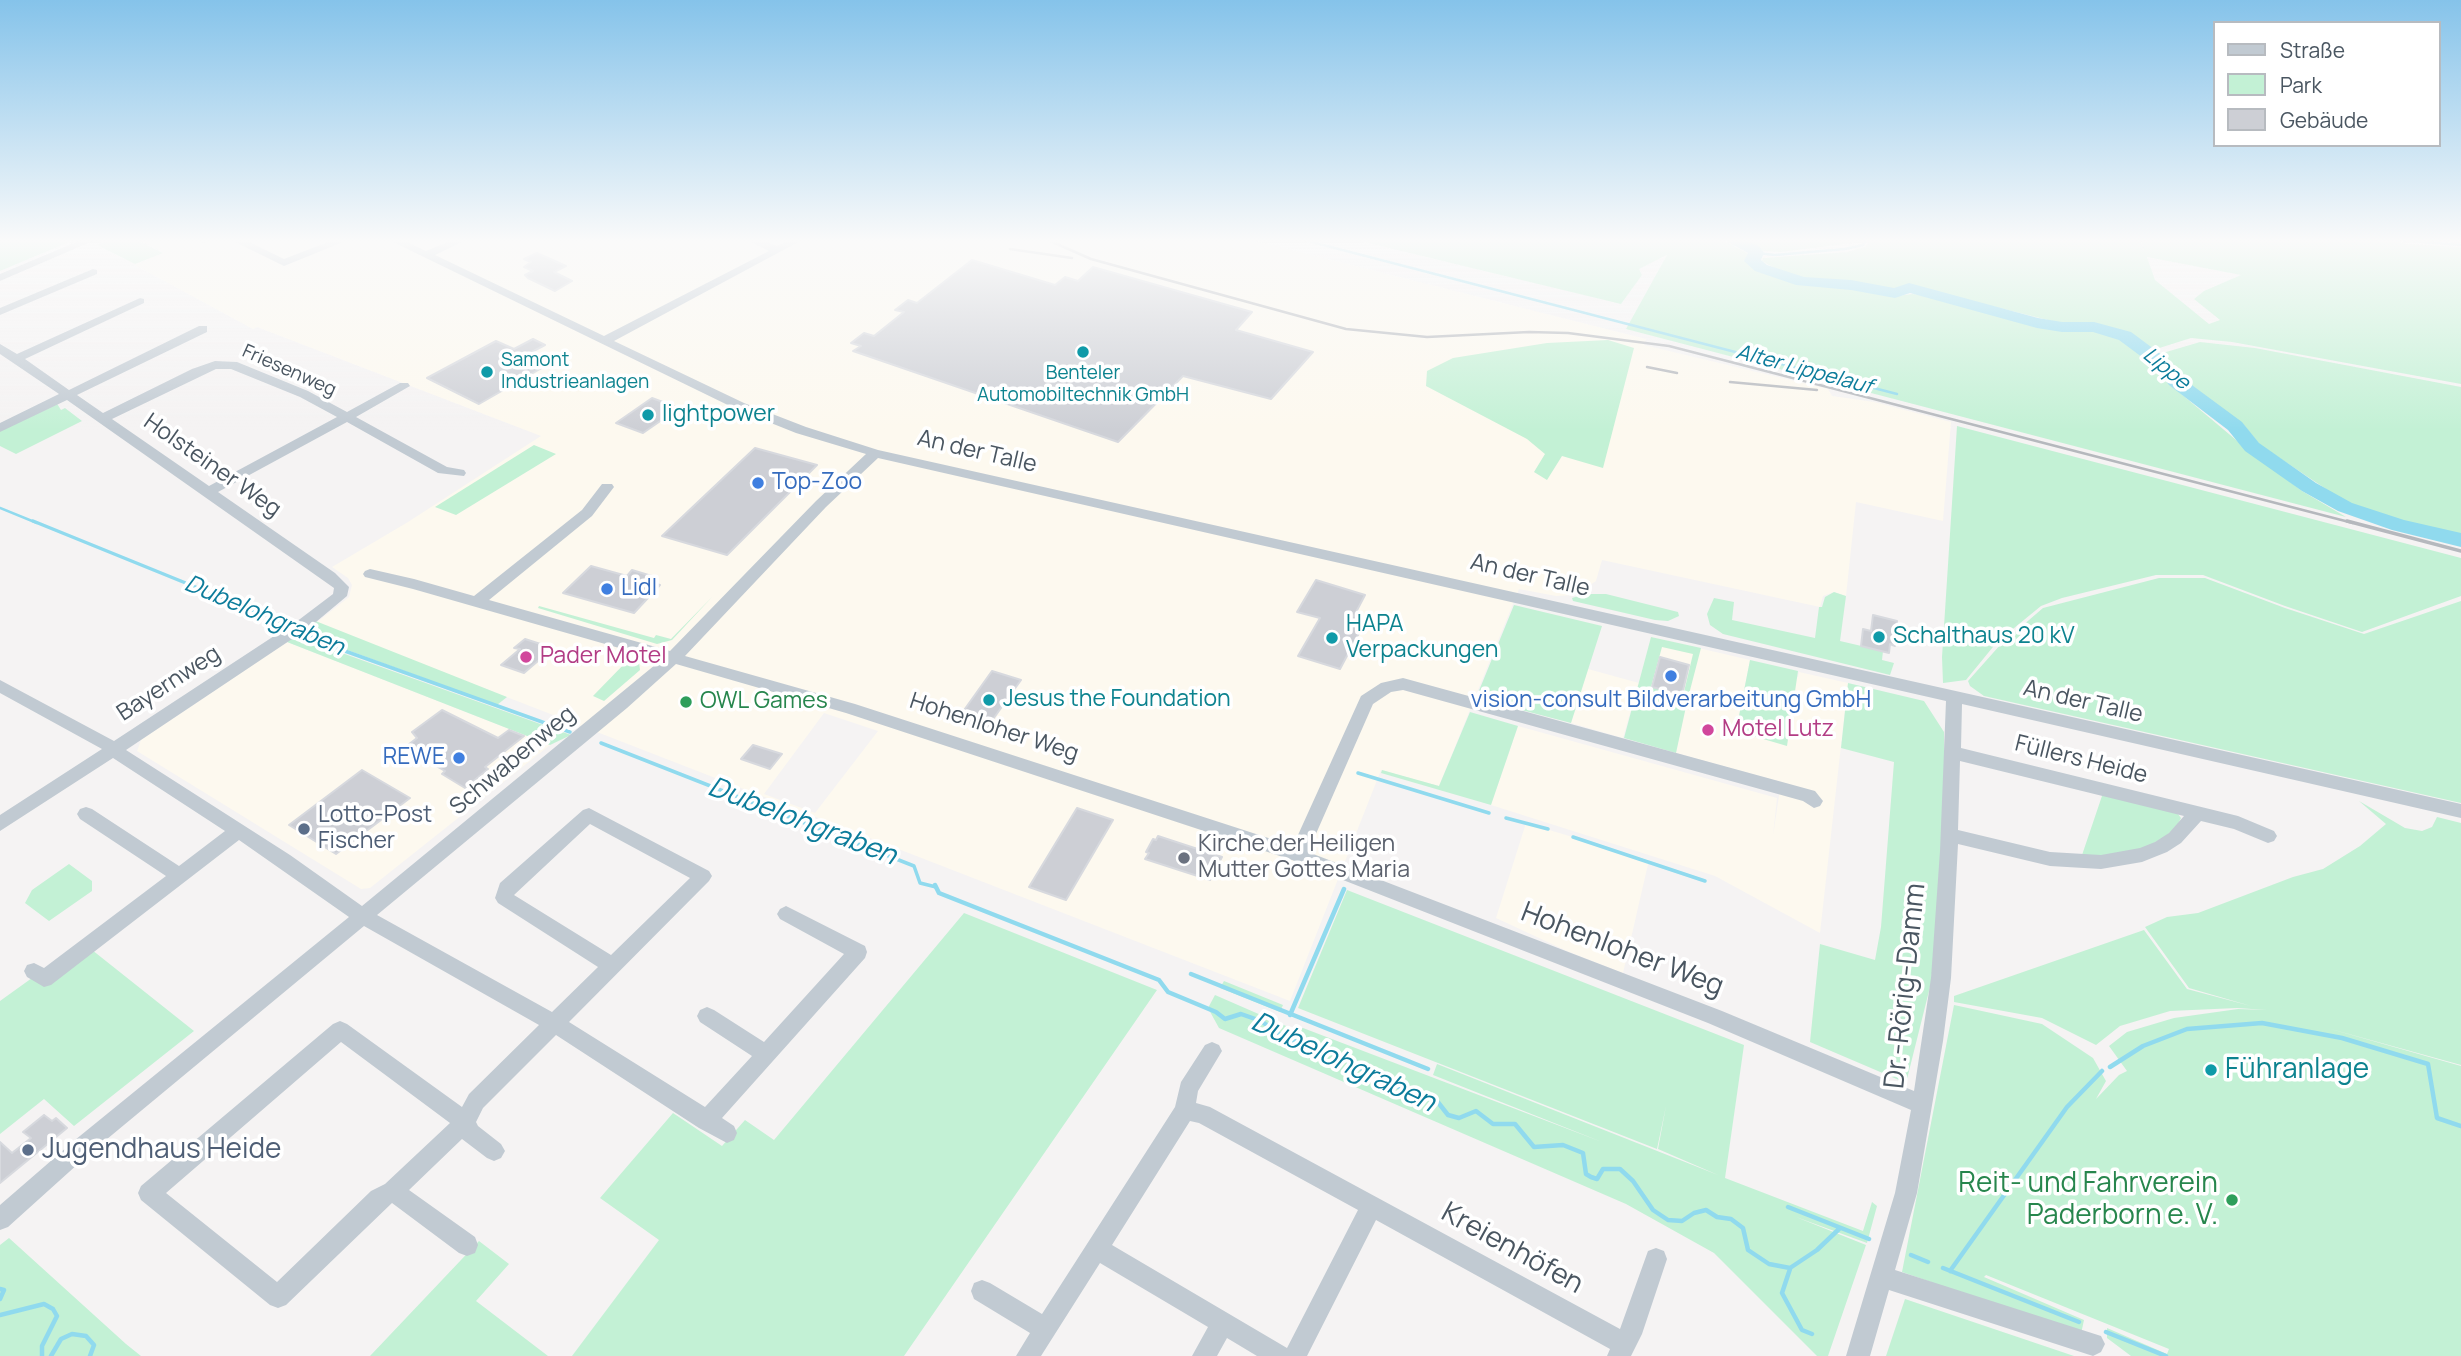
<!DOCTYPE html>
<meta charset="utf-8">
<style>
body{margin:0}
#map{position:relative;width:2461px;height:1356px;overflow:hidden;background:#f5f3f3;font-family:Manrope,sans-serif}
canvas{display:block}
.legend{position:absolute;left:2213px;top:21px;width:228px;height:126px;box-sizing:border-box;background:#fff;border:2px solid #b7bbc0;margin:0;padding:9px 12px;list-style:none;font-size:21px;color:#4a5661}
.legend li{display:flex;align-items:center;gap:14px;height:35px}
.legend b{width:35px;border:2px solid #b7bbc0}
</style>
<div id="map">
<canvas width="2461" height="1356"></canvas>
<ul class="legend">
<li><b style="height:9px;background:#c1cad2"></b>Straße</li>
<li><b style="height:19px;background:#c3f1d5"></b>Park</li>
<li><b style="height:19px;background:#cdcfd5"></b>Gebäude</li>
</ul>
</div>
<script>
const ctx = document.querySelector('canvas').getContext('2d');
ctx.lineJoin = 'round';
function fillPath(path, color) { ctx.fillStyle = color; ctx.fill(path, 'evenodd'); }
const poly = rows => new Path2D(rows.map(r => 'M' + r).join(''));
function trace(path, color, width, dash) { ctx.strokeStyle = color; ctx.lineWidth = width; ctx.lineCap = dash ? 'butt' : 'round'; ctx.setLineDash(dash || []); ctx.stroke(path); }
function drawText(font, color, halo, rows, align = 'center') {
  ctx.font = font + ' Manrope,sans-serif'; ctx.lineWidth = 7; ctx.setLineDash([]); ctx.textBaseline = 'middle'; ctx.strokeStyle = halo; ctx.fillStyle = color; for (const [text, x, y, turn = 0] of rows) {
    ctx.save(); ctx.translate(x, y); ctx.rotate((+turn || 0) * Math.PI / 180); ctx.textAlign = isNaN(turn) ? turn : align; if (halo) ctx.strokeText(text, 0, 0); ctx.fillText(text, 0, 0); ctx.restore();
  }
}
fillPath(poly([
 [138,240,1252,240,1646,339,1644,345,1828,389,1832,396,1874,402,1951,422,1943,521,1856,502,1846,596,1834,592,1823,596,1820,607,1602,560,1596,581,1575,595,1556,596,1519,589,1439,786,1381,770,1290,1001,316,623,349,597,352,585,348,578,332,567,408,522,541,436,257,327,253,329,135,265,163,252],
 [824,713,878,731,815,813,764,794],
 [1651,637,1750,660,1736,731,1798,677,1799,672,1848,683,1820,933,1715,876,1491,805,1518,726,1777,798,1773,836,1781,782,1676,753,1685,709,1635,695,1623,738,1571,723,1588,669,1639,683],
 [287,642,550,745,370,888,361,889,137,751,141,740],
 [1526,823,1649,860,1623,973,1567,951,1496,918]
]), '#fdf9ef');
fillPath(poly([
 [0,240,74,240,0,271],
 [110,240,137,240,163,253,135,264,97,245],
 [1356,240,1722,240,1749,254,1750,260,1758,268,1804,284,1851,287,1897,296,1912,294,1934,296,2023,321,2080,331,2093,330,2121,338,2145,353,2141,354,2167,382,2248,450,2302,491,2346,517,1626,329,1667,255,1639,269,1642,275,1621,304],
 [1741,240,1857,240,1852,243,1781,252,1764,251],
 [1870,240,2140,240,2144,251,2141,240,2392,240,2406,244,2461,247,2461,384,2232,342,2191,338,2150,351,2127,334,2094,324,2060,323,1907,285,1892,290,1805,278,1781,272,1762,261,1763,258,1847,252,1865,247],
 [2147,257,2241,275,2204,291,2194,299,2220,320,2209,324,2155,280],
 [1608,340,1634,348,1603,468,1562,456,1547,480,1534,472,1545,454,1527,439,1426,386,1427,371,1453,358,1547,343],
 [2200,342,2255,348,2461,387,2461,537,2403,523,2350,505,2260,445,2244,425,2184,380,2169,363,2156,355],
 [56,402,61,410,65,408,82,421,16,454,0,446,0,430],
 [1957,426,2461,558,2461,596,2362,632,2285,606,2203,575,2156,575,2062,598,2041,606,1997,642,1966,680,1943,683,1942,657],
 [534,445,556,454,456,515,435,507],
 [2159,578,2205,578,2285,608,2364,634,2461,601,2461,803,1984,696,1970,686,1968,681,2001,644,2043,608],
 [1834,592,1846,596,1840,641,1883,651,1882,660,1894,663,1890,675,1723,634,1710,625,1707,614,1714,598,1734,602,1732,620,1815,638,1819,607,1822,607,1825,597],
 [1585,594,1606,594,1678,612,1679,616,1668,621,1655,620,1573,601,1572,598],
 [713,596,672,640,657,644,538,608,539,606,654,638,656,635,671,639],
 [1514,605,1602,626,1571,723,1476,698],
 [313,620,507,697,497,705,331,644,300,629],
 [296,632,328,648,571,735,550,745,287,642],
 [1651,637,1701,648,1688,698,1683,696,1693,654,1662,647,1651,687,1661,690,1661,695,1687,702,1676,753,1624,738],
 [630,658,639,662,640,670,604,701,593,696],
 [1750,660,1798,671,1787,746,1736,731],
 [1848,683,1924,701,1944,732,1945,834,1931,983,1906,1083,1810,1042,1820,944,1875,960,1881,927,1894,762,1841,748],
 [1470,712,1518,726,1491,805,1381,773,1382,770,1439,786],
 [2103,793,2178,814,2181,818,2177,826,2165,837,2146,847,2128,853,2081,858],
 [2359,801,2405,828,2422,831,2432,827,2437,817,2461,823,2461,1065,2327,1028,2461,1066,2461,1356,2131,1356,2107,1338,2107,1328,2167,1354,2169,1349,1986,1275,1984,1277,2084,1320,2081,1334,1902,1272,1954,1005,2042,1024,2093,1058,2106,1081,2096,1099,2119,1075,2127,1071,2109,1046,2127,1032,2174,1018,2238,1009,2267,1010,2237,1008,2170,1011,2120,1026,2096,1045,2042,1018,1954,1002,1954,996,2144,930,2187,989,2251,1006,2189,988,2145,927,2167,917,2198,913,2293,877,2323,869,2360,846,2386,824],
 [69,864,92,881,92,891,49,921,25,903,32,890],
 [1347,890,1744,1045,1725,1178,1863,1231,1872,1202,1877,1206,1867,1243,1796,1217,1866,1245,1828,1356,1817,1356,1714,1253,1626,1204,1219,1028,1208,1008,1215,995,1293,1029,1303,1028,1602,1142,1433,1075,1437,1064,1718,1175,1658,1149,1666,1106,1657,1149,1298,1008],
 [964,913,1157,990,904,1356,572,1356,659,1240,600,1198,673,1113,722,1146,745,1120,774,1140],
 [82,942,194,1031,74,1126,44,1099,0,1134,0,1001],
 [1224,981,1283,1005,1280,1012,1220,988],
 [9,1238,126,1344,141,1356,0,1356,0,1245],
 [479,1241,509,1264,476,1301,548,1356,370,1356],
 [1905,1299,2074,1356,1886,1356]
]), '#c3f1d5');
trace(poly([
 [1304,240,1897,394],
 [2400,240,2461,245],
 [1756,253,1775,255,1845,249,1863,245,1867,240],
 [0,508,37,523]
]), '#90daee', 2.5);
trace(poly([
 [33,521,294,627],
 [300,631,331,646,570,732],
 [601,743,914,866,920,883,936,887],
 [1358,773,1489,813],
 [1506,818,1548,829],
 [1573,837,1705,881]
]), '#90daee', 3.5);
trace(poly([
 [935,885,939,893,1159,980,1168,992,1216,1012,1225,1019,1241,1014,1261,1021,1285,1038,1341,1056,1362,1069,1380,1075,1390,1084,1437,1101,1448,1115,1459,1118,1476,1111,1493,1124,1515,1124,1534,1147,1563,1145,1583,1153,1586,1174,1591,1177,1597,1179,1603,1169,1620,1169,1633,1181,1653,1210,1668,1220,1682,1221,1694,1213,1706,1210,1717,1217,1731,1219,1743,1228,1748,1250,1769,1264,1790,1268,1817,1250,1839,1229],
 [1191,974,1428,1069],
 [1290,1015,1344,889],
 [2110,1067,2143,1046,2187,1029,2262,1023,2342,1038,2428,1064,2437,1118,2461,1126],
 [1788,1207,1869,1239],
 [1911,1255,1928,1262],
 [1943,1268,2079,1322],
 [1790,1269,1782,1293,1802,1330,1812,1334],
 [1950,1271,2067,1107,2102,1071],
 [0,1289,4,1290,0,1299],
 [0,1315,44,1304,53,1309,57,1316,42,1346,42,1356],
 [2106,1332,2166,1356],
 [51,1356,61,1339,72,1334,86,1336,94,1345,90,1356]
]), '#90daee', 4.5);
fillPath(poly([
 [1724,240,1745,240,1760,247,1764,253,1761,260,1767,265,1804,277,1851,280,1894,288,1909,283,2038,318,2062,322,2094,322,2131,332,2166,358,2181,377,2242,422,2259,443,2316,483,2352,503,2404,520,2461,533,2461,547,2392,530,2338,511,2302,491,2245,451,2228,430,2169,385,2154,366,2119,340,2093,332,2062,332,2037,328,1910,293,1895,298,1851,290,1796,285,1755,271,1744,261,1748,253,1724,240]
]), '#90daee');
const building = poly([
 [537,253,566,266,554,272,572,281,555,291,528,278,525,275,533,271,524,267,531,262,524,259,537,253],
 [972,260,1055,285,1065,277,1078,281,1093,267,1252,312,1236,330,1313,352,1271,399,1183,376,1118,442,853,351,861,346,851,343,864,333,874,336,904,312,895,310,908,300,917,303,972,260],
 [533,339,545,345,526,355,547,365,479,404,427,378,496,341,514,349,533,339],
 [652,398,679,408,643,433,616,423,652,398],
 [755,448,817,465,727,555,662,536,755,448],
 [591,566,627,576,632,570,655,577,649,582,660,585,634,613,563,593,591,566],
 [1316,580,1365,595,1354,616,1366,620,1340,669,1298,656,1320,618,1297,612,1316,580],
 [1873,615,1897,621,1895,646,1890,644,1889,653,1861,646,1863,629,1871,631,1873,615],
 [525,639,553,648,524,673,501,665,520,649,514,648,525,639],
 [1660,657,1689,665,1682,695,1652,687,1660,657],
 [992,671,1021,680,986,729,957,720,992,671],
 [442,710,498,738,509,730,524,736,485,767,488,769,465,788,442,774,445,771,404,748,417,738,412,732,442,710],
 [753,745,782,754,770,769,741,759,753,745],
 [362,770,410,798,336,854,289,825,362,770],
 [1077,808,1113,820,1066,900,1029,887,1077,808],
 [1158,836,1222,857,1210,880,1145,859,1149,853,1146,852,1153,839,1156,840,1158,836],
 [44,1115,52,1121,56,1118,67,1128,0,1183,0,1142,12,1153,31,1138,23,1132,44,1115]
]);
fillPath(building, '#cdcfd5');
trace(building, '#d7d9de', 2);
fillPath(poly([
 [81,240,95,240,0,281,0,274,81,240],
 [198,240,209,240,204,243,198,240],
 [231,240,245,240,284,259,333,240,348,240,284,266,231,240],
 [389,240,403,240,426,251,452,240,466,240,435,255,604,336,769,251,747,240,762,240,777,246,789,240,802,240,614,341,744,403,806,427,878,450,2461,804,2461,818,1962,704,1961,748,2238,816,2274,831,2277,836,2274,841,2268,843,2234,829,2201,821,2181,843,2167,852,2142,862,2101,869,2050,866,1958,844,1951,978,1943,1041,1917,1193,1895,1270,2101,1336,2105,1344,2101,1352,2093,1356,1889,1290,1870,1356,1846,1356,1895,1193,1911,1110,1708,1023,1292,860,846,713,676,664,627,708,377,915,552,1012,598,967,498,903,495,898,500,883,583,810,589,808,709,871,712,876,709,881,569,1022,705,1107,752,1056,700,1022,697,1016,700,1010,707,1007,714,1010,764,1042,844,954,780,919,777,914,780,909,786,906,792,909,865,946,867,952,865,958,722,1118,734,1126,737,1133,734,1140,727,1143,699,1128,556,1035,483,1108,476,1122,478,1126,501,1144,505,1151,501,1158,494,1161,487,1158,462,1139,409,1190,475,1237,478,1245,475,1253,467,1256,459,1253,392,1203,286,1305,278,1308,270,1305,141,1200,138,1193,141,1186,333,1024,340,1021,347,1024,462,1107,469,1094,539,1025,364,926,89,1154,8,1227,0,1230,0,1205,75,1140,349,917,239,840,51,985,44,987,27,977,24,971,27,965,34,963,44,968,166,876,80,819,77,814,80,809,86,807,92,809,179,866,225,831,113,758,0,831,0,815,102,749,0,693,0,680,114,741,300,619,333,594,334,588,67,400,0,432,0,423,59,394,0,354,0,344,17,354,140,298,144,299,144,303,25,359,69,390,199,326,207,326,207,332,77,395,103,413,192,369,215,361,237,362,308,391,347,412,400,383,408,383,410,386,356,417,447,467,464,470,466,473,464,476,438,473,347,422,218,492,335,573,349,587,347,596,310,627,126,750,290,855,362,906,661,660,413,589,365,577,363,574,365,571,370,569,414,579,474,596,582,510,602,484,612,484,614,487,592,516,489,600,670,651,816,501,866,454,796,433,736,409,389,240],
 [216,369,231,369,300,397,337,417,209,486,112,419,216,369],
 [878,458,1946,701,1940,851,1931,978,1914,1091,1722,1011,1308,852,1373,704,1391,692,1403,690,1803,801,1814,808,1820,806,1823,801,1815,791,1403,678,1381,683,1361,696,1293,846,855,704,685,656,826,507,878,458],
 [1960,761,2184,816,2169,833,2155,842,2140,848,2101,855,2050,852,1958,830,1960,761],
 [590,824,690,878,611,955,514,895,590,824],
 [341,1042,450,1123,385,1184,371,1191,277,1282,166,1193,341,1042],
 [93,269,97,270,97,274,0,315,0,308,93,269],
 [1212,1042,1219,1045,1222,1051,1198,1091,1196,1103,1210,1107,1620,1329,1648,1251,1656,1248,1664,1251,1667,1259,1642,1334,1631,1356,1607,1356,1610,1349,1376,1220,1307,1356,1257,1356,1227,1338,1217,1356,1192,1356,1208,1327,1100,1263,1041,1356,1016,1356,1030,1333,974,1299,971,1291,974,1283,982,1280,990,1283,1042,1314,1175,1107,1181,1082,1205,1045,1212,1042],
 [1190,1121,1199,1123,1358,1210,1287,1348,1112,1245,1190,1121]
]), '#c1cad2');
trace(poly([
 [1048,240,1091,259,1346,329,1427,337,1529,332,1568,333,1669,346,2353,523],
 [1010,249,1072,258],
 [1647,367,1677,373],
 [1730,382,1817,390]
]), '#b5b8bd', 2.5);
trace(poly([
 [2347,521,2461,551]
]), '#b5b8bd', 3.5);
const sky = ctx.createLinearGradient(0, 0, 0, 430);
sky.addColorStop(0, '#85c3ea');
sky.addColorStop(0.56, '#fafafa');
sky.addColorStop(1, '#fafafa00');
ctx.fillStyle = sky;
ctx.fillRect(0, 0, 2461, 430);
for (const [x, y, r, color] of [
 [1083,352,7,"#0f9aa8"],
 [487,372,7,"#0f9aa8"],
 [648,415,7,"#0f9aa8"],
 [758,483,7,"#3f7fe0"],
 [607,589,7,"#3f7fe0"],
 [1879,637,7,"#0f9aa8"],
 [1332,638,7,"#0f9aa8"],
 [526,657,7,"#d1479c"],
 [1671,676,7,"#3f7fe0"],
 [989,700,7,"#0f9aa8"],
 [686,702,7,"#2e9e5b"],
 [1708,730,7,"#d1479c"],
 [459,758,7,"#3f7fe0"],
 [304,829,7,"#5c6f8a"],
 [1184,858,7,"#6b7280"],
 [2211,1070,7,"#0f9aa8"],
 [28,1150,7,"#5c6f8a"],
 [2232,1200,7,"#2e9e5b"]
]) { const dot = new Path2D(); dot.arc(x, y, r, 0, 2 * Math.PI); ctx.fillStyle = color; ctx.fill(dot); trace(dot, '#fff', 2.5); }
drawText('19px', '#0d838f', '#fff', [
 ["Samont",501,361],
 ["Industrieanlagen",501,383],
 ["Benteler",1083,374,"center"],
 ["Automobiltechnik GmbH",1083,396,"center"]
], 'left');
drawText('19px', '#4a5661', '#fff', [
 ["Friesenweg",289,371,24]
]);
drawText('italic 21px', '#0c7c9b', '#fff', [
 ["Lippe",2166,369,39],
 ["Alter Lippelauf",1804,370,15]
]);
drawText('23px', '#0d838f', '#fff', [
 ["lightpower",662,415],
 ["HAPA",1346,625],
 ["Verpackungen",1346,651],
 ["Schalthaus 20 kV",1893,637],
 ["Jesus the Foundation",1003,700]
], 'left');
drawText('23px', '#4a5661', '#fff', [
 ["An der Talle",977,452,13],
 ["Holsteiner Weg",212,466,35],
 ["An der Talle",1530,576,13],
 ["Bayernweg",169,684,-33],
 ["An der Talle",2083,702,13],
 ["Hohenloher Weg",994,728,18],
 ["Füllers Heide",2081,760,14],
 ["Schwabenweg",513,761,-40]
]);
drawText('23px', '#366cbe', '#fff', [
 ["Top-Zoo",772,483],
 ["Lidl",621,589],
 ["vision-consult Bildverarbeitung GmbH",1671,701,"center"],
 ["REWE",445,758,"right"]
], 'left');
drawText('23px', '#b23c85', '#fff', [
 ["Pader Motel",540,657],
 ["Motel Lutz",1722,730]
], 'left');
drawText('23px', '#27864d', '#fff', [
 ["OWL Games",700,702]
], 'left');
drawText('23px', '#4e5e75', '#fff', [
 ["Lotto-Post",318,816],
 ["Fischer",318,842]
], 'left');
drawText('23px', '#5b616d', '#fff', [
 ["Kirche der Heiligen",1198,845],
 ["Mutter Gottes Maria",1198,871]
], 'left');
drawText('italic 24px', '#0c7c9b', '#fff', [
 ["Dubelohgraben",264,616,23]
]);
drawText('italic 28px', '#0c7c9b', '#fff', [
 ["Dubelohgraben",802,822,21],
 ["Dubelohgraben",1343,1063,25]
]);
drawText('28px', '#4a5661', '#fff', [
 ["Hohenloher Weg",1622,950,21],
 ["Dr.-Rörig-Damm",1906,986,-84],
 ["Kreienhöfen",1512,1249,29]
]);
drawText('28px', '#0d838f', '#fff', [
 ["Führanlage",2225,1070]
], 'left');
drawText('28px', '#4e5e75', '#fff', [
 ["Jugendhaus Heide",42,1150]
], 'left');
drawText('28px', '#27864d', '#fff', [
 ["Reit- und Fahrverein",2218,1184],
 ["Paderborn e. V.",2218,1216]
], 'right');
</script>
